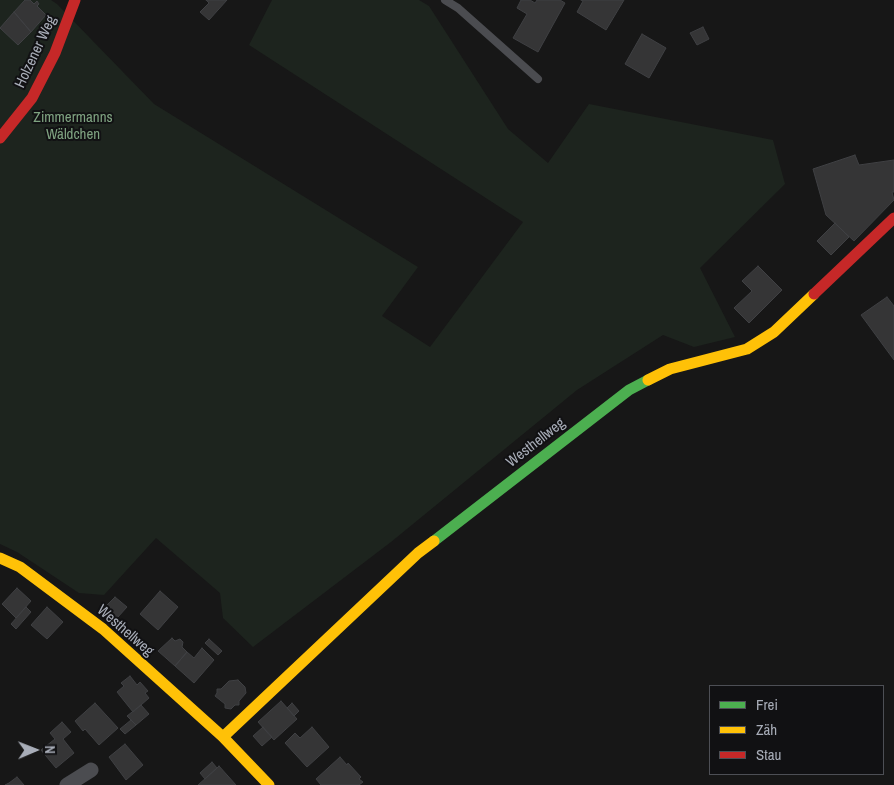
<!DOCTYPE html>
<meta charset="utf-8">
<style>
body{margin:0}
#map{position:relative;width:894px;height:785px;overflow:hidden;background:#171717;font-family:"Archivo Narrow",sans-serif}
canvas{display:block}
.legend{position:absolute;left:709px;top:685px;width:175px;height:90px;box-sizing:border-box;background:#111113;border:1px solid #4d4f55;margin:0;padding:6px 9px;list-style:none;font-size:15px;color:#a8adb8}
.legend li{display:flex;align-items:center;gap:10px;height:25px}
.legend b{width:25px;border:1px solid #4d4f55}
.north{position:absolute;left:10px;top:725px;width:50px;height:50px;-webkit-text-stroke:4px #111113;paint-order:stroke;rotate:89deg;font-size:14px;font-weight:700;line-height:20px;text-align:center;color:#a8adb8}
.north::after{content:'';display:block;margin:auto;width:18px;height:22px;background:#a8adb8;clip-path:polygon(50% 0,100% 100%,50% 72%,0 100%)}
</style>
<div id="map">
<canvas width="894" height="785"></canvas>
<ul class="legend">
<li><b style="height:6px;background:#4caf50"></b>Frei</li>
<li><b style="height:6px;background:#ffc107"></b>Zäh</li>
<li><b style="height:6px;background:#c62828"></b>Stau</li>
</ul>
<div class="north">N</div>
</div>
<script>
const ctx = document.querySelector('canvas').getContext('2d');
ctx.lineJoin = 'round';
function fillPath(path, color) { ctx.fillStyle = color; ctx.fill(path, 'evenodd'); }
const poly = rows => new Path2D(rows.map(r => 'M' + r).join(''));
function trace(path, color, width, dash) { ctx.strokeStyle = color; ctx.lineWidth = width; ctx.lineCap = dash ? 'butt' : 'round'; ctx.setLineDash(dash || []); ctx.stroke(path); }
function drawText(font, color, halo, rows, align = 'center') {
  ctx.font = font + ' "Archivo Narrow",sans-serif'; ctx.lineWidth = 4; ctx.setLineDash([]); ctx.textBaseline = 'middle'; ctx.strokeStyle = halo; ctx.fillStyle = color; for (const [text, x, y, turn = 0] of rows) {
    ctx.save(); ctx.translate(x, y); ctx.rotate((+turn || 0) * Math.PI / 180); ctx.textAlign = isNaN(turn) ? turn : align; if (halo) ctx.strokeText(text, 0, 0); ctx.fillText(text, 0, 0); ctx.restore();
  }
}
fillPath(poly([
 [0,0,51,0,57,4,154,104,418,267,382,316,430,347,523,222,249,45,272,0,419,0,429,6,508,129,548,163,589,104,773,140,785,184,700,268,735,337,694,347,663,335,577,390,391,542,253,647,223,618,220,593,156,538,104,595,79,593,17,552,0,544]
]), '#1d241e');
const building = poly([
 [25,0,30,0,34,4,37,1,39,4,37,6,46,15,31,32,14,12,25,0],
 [206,0,227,0,209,20,200,12,209,3,206,0],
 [521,0,530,0,535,3,537,0,560,0,565,3,538,52,513,38,527,14,517,8,521,0],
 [581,0,624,0,606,30,577,12,583,1,581,0],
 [14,12,31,32,18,45,0,28,14,12],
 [703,27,709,39,697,45,690,33,703,27],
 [642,34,666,48,649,78,625,64,642,34],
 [855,155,859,165,894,160,894,192,892,192,894,200,854,241,826,215,813,169,855,155],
 [835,223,849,237,831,255,817,241,835,223],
 [758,266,782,290,749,323,734,308,752,291,742,281,758,266],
 [887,297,894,306,894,360,861,315,887,297],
 [17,588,31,601,16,618,2,604,17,588],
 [160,591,178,607,158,630,140,614,160,591],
 [115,597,127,607,117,618,104,608,115,597],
 [26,607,31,612,16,629,11,624,26,607],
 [47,607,63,622,47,639,31,625,47,607],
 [172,638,175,641,180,639,183,642,182,647,187,652,175,666,158,651,172,638],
 [209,639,222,651,218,655,205,643,209,639],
 [202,648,214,660,194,683,175,666,187,652,194,658,202,648],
 [130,676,137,685,140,682,148,691,145,693,149,698,133,712,117,692,124,686,121,683,130,676],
 [238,680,245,687,246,693,239,701,239,705,235,705,231,709,225,708,225,704,215,696,217,693,217,689,221,689,229,681,238,680],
 [281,701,297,719,274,740,258,722,281,701],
 [95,703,118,728,99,745,85,729,83,731,75,721,95,703],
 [292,703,299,711,294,716,287,708,292,703],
 [141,705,149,714,136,725,127,716,141,705],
 [131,720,136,725,125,734,120,729,131,720],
 [62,722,71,732,63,739,74,753,56,768,41,750,55,739,50,733,62,722],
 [263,727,272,737,262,746,253,736,263,727],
 [312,727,329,747,307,767,285,743,295,733,300,738,312,727],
 [125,744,143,765,126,780,109,757,125,744],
 [340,757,347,765,348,763,361,777,359,779,363,782,359,785,321,785,316,779,340,757],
 [212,762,217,768,205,779,200,773,212,762],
 [219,766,236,785,198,785,217,768,219,766],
 [17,777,24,785,5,785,9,783,17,777]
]);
fillPath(building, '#353536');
trace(building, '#3f4043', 1);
trace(poly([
 [445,0,458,8,538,79]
]), '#4b4c50', 8);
trace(poly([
 [67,785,91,770]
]), '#4b4c50', 15);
trace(poly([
 [434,541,629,390,648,380]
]), '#4caf50', 11);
trace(poly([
 [648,380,670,369,747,349,774,332,814,294],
 [0,558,20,567,103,629,223,737,269,785],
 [223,737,418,553,434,541]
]), '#ffc107', 11);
trace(poly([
 [0,138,32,98,55,53,75,0],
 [814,294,894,218]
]), '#c62828', 11);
drawText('15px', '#a8adb8', '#111113', [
 ["Holzener Weg",36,52,-65],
 ["Westhellweg",536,443,-38],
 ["Westhellweg",125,631,41]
]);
drawText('15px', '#7fa381', '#111113', [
 ["Zimmermanns",73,118],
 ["Wäldchen",73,135]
]);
</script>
